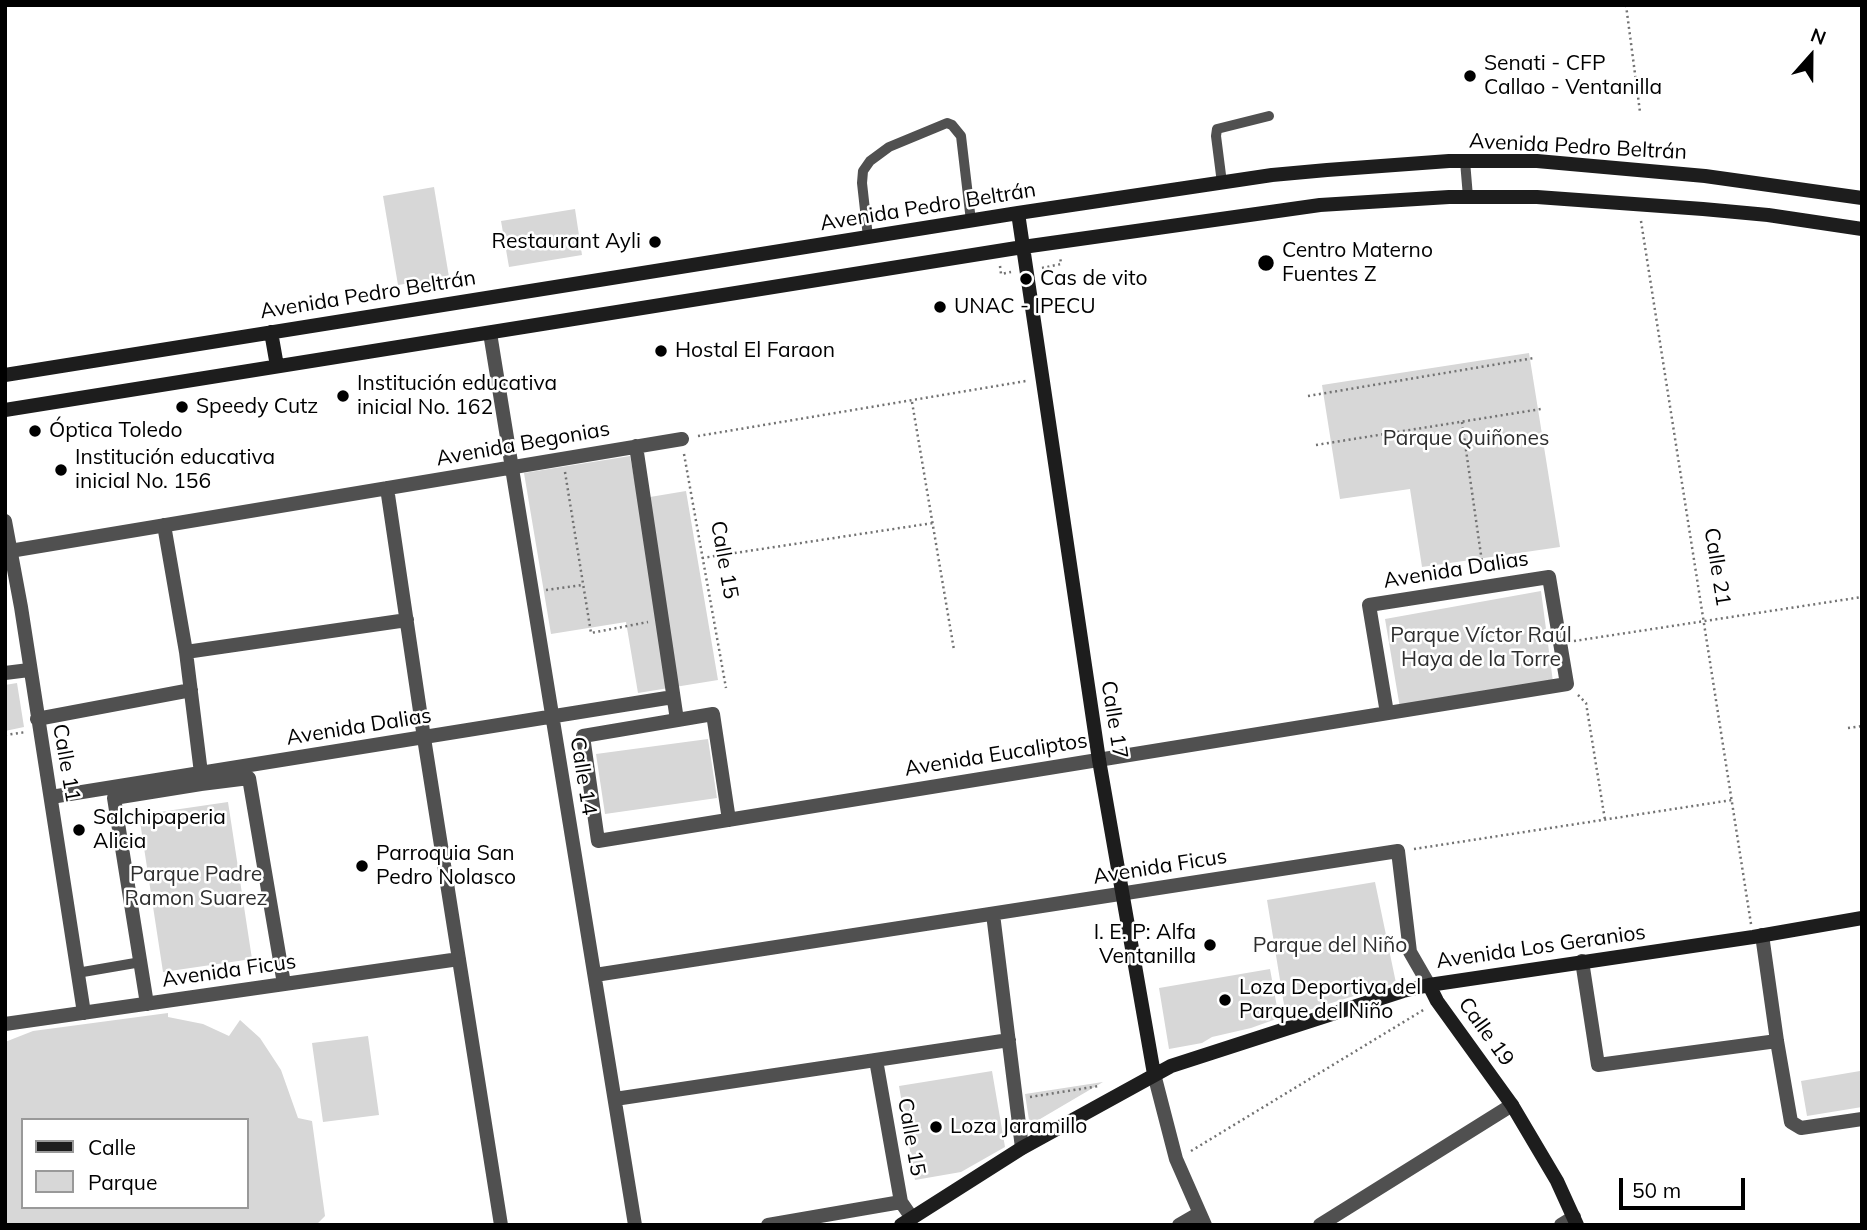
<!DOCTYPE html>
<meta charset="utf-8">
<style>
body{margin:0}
#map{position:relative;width:1867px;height:1230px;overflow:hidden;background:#fff;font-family:Mulish,sans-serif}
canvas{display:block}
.frame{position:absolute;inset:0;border:7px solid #000;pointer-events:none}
.legend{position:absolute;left:21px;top:1118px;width:228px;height:91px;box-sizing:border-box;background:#fff;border:2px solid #999;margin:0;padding:9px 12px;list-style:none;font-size:21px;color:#000}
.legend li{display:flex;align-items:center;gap:14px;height:35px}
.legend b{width:35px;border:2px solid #999}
.north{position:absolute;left:1776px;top:21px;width:70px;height:70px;-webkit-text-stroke:5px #fff;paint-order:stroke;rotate:21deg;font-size:19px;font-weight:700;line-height:28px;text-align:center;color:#000}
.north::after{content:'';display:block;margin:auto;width:24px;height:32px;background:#000;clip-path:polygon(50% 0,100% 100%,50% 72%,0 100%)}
.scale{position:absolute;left:1619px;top:1178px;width:126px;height:32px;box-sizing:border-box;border:4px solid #000;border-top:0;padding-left:9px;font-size:21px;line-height:24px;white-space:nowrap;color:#000;-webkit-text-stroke:5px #fff;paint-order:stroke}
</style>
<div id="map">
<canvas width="1867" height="1230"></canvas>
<div class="frame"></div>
<ul class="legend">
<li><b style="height:9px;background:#1d1d1d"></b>Calle</li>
<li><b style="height:19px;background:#d7d7d7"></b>Parque</li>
</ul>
<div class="north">N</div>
<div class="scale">50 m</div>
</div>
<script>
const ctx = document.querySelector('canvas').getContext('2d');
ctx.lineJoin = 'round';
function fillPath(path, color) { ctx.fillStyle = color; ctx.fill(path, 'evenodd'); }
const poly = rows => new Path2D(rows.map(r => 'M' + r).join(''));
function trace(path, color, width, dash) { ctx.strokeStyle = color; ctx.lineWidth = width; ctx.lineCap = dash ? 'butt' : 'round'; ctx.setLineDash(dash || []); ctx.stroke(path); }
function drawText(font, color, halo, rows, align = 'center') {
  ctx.font = font + ' Mulish,sans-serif'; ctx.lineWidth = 5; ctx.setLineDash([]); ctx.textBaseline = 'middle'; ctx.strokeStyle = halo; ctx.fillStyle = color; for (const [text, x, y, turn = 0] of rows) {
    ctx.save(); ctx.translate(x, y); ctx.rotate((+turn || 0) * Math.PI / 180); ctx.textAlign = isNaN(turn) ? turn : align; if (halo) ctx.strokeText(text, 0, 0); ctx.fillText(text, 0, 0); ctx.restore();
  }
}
fillPath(poly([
 [434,187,449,277,398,285,383,196],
 [575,209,582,255,509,267,501,221],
 [1529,353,1560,547,1422,567,1410,489,1340,499,1322,385],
 [630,456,638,499,686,491,718,680,638,693,626,622,551,634,524,473],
 [1541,591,1553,682,1400,708,1385,619],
 [17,683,24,727,5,731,5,685],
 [708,739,717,798,605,814,596,754],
 [228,802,252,959,163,972,139,815],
 [1375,882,1396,983,1286,1017,1267,900],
 [1270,969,1279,1018,1251,1028,1212,1037,1202,1043,1169,1049,1159,988],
 [168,1013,168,1017,203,1024,229,1036,240,1020,260,1038,281,1070,298,1118,312,1121,325,1216,316,1225,5,1225,5,1042,33,1031],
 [23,1120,247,1120,247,1207,23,1207],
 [368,1036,379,1115,323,1122,312,1043],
 [992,1071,1005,1147,961,1172,915,1180,899,1086],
 [1860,1071,1862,1107,1807,1116,1801,1081],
 [1103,1082,1035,1122,1029,1120,1025,1094]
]), '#d7d7d7');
trace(poly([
 [1626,5,1640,112],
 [1641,221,1751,924],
 [1000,266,1001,274,1011,272],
 [1042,268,1061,264,1060,256],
 [1308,396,1534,358],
 [912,402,954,650],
 [1462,422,1483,569],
 [698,436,1026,381],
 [1316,445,1541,409],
 [684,454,726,688],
 [565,472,591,633,648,622],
 [702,558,933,523],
 [546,590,583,585],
 [1574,641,1862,597],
 [1578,695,1586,703,1605,820],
 [1848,728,1862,726],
 [5,735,26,732],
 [1414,849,1732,800],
 [1030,1097,1099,1086],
 [1191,1151,1425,1009]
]), '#727272', 2.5, [2, 3.5]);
trace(poly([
 [1465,161,1468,197],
 [1222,183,1216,136,1217,129,1269,116],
 [868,237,862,183,863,171,870,161,889,147,947,123,952,125,961,136,971,221],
 [77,973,141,962]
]), '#505050', 10);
trace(poly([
 [490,333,635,1225],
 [636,446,677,720],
 [387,488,424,738,501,1225],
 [5,521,21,607,84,1013],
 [164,525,186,652,201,773],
 [10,551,682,439],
 [186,652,407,620],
 [5,673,29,670],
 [37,719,191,690],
 [51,797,673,697],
 [729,820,713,714,583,736,598,841,1567,684,1549,577,1369,605,1387,713],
 [993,914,1022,1148],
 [1762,935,1777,1041,1791,1122,1801,1128,1862,1119],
 [1582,961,1598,1065,1777,1041],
 [595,975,1398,851,1410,952,1429,985],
 [147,1004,114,798,201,784,249,778,284,984],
 [5,1024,459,959],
 [876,1060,901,1202,912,1218],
 [1154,1074,1176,1159,1205,1225],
 [615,1099,1009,1040],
 [768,1225,901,1202],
 [1179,1225,1198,1214],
 [1320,1225,1512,1105],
 [1561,1225,1574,1217]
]), '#505050', 14);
trace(poly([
 [1018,213,1099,760,1154,1074],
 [271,332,277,366],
 [5,375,1018,213,1272,175,1327,170,1449,161,1537,161,1705,176,1862,198],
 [5,410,1023,247,1320,205,1449,197,1537,197,1703,209,1768,215,1862,229],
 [1429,985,1437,1001,1512,1105,1557,1181,1577,1225],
 [901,1225,1022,1148,1171,1066,1403,991,1429,985,1753,937,1862,918]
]), '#1d1d1d', 14);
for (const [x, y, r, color] of [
 [1470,76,7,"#000"],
 [655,242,7,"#000"],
 [1266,263,9,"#000"],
 [1026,279,7,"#000"],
 [940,307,7,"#000"],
 [661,351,7,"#000"],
 [343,396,7,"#000"],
 [182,407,7,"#000"],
 [35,431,7,"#000"],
 [61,470,7,"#000"],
 [79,830,7,"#000"],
 [362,866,7,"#000"],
 [1210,945,7,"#000"],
 [1225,1000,7,"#000"],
 [936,1127,7,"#000"]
]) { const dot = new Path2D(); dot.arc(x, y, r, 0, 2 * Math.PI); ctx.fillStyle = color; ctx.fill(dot); trace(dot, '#fff', 2.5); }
drawText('21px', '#000', '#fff', [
 ["Senati - CFP",1484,64],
 ["Callao - Ventanilla",1484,88],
 ["Restaurant Ayli",641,242,"right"],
 ["Centro Materno",1282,251],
 ["Fuentes Z",1282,275],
 ["Cas de vito",1040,279],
 ["UNAC - IPECU",954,307],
 ["Hostal El Faraon",675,351],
 ["Institución educativa",357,384],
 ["inicial No. 162",357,408],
 ["Speedy Cutz",196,407],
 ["Óptica Toledo",49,431],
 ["Institución educativa",75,458],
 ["inicial No. 156",75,482],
 ["Salchipaperia",93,818],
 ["Alicia",93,842],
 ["Parroquia San",376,854],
 ["Pedro Nolasco",376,878],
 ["I. E. P: Alfa",1196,933,"right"],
 ["Ventanilla",1196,957,"right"],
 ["Loza Deportiva del",1239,988],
 ["Parque del Niño",1239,1012],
 ["Loza Jaramillo",950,1127]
], 'left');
drawText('21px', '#000', '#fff', [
 ["Avenida Pedro Beltrán",1578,147,3],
 ["Avenida Pedro Beltrán",928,207,-9],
 ["Avenida Pedro Beltrán",368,295,-9],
 ["Avenida Begonias",523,444,-10],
 ["Calle 15",724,560,80],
 ["Calle 21",1717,567,81],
 ["Avenida Dalias",1456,570,-9],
 ["Calle 17",1114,720,81],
 ["Avenida Dalias",359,727,-9],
 ["Avenida Eucaliptos",996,755,-9],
 ["Calle 11",66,763,80],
 ["Calle 14",583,776,81],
 ["Avenida Ficus",1160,867,-9],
 ["Avenida Los Geranios",1541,947,-8],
 ["Avenida Ficus",229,971,-8],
 ["Calle 19",1486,1032,54],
 ["Calle 15",911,1137,80]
]);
drawText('21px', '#2e2e2e', '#fff', [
 ["Parque Quiñones",1466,439],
 ["Parque Víctor Raúl",1481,636],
 ["Haya de la Torre",1481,660],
 ["Parque Padre",196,875],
 ["Ramon Suarez",196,899],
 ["Parque del Niño",1330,946]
]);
</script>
